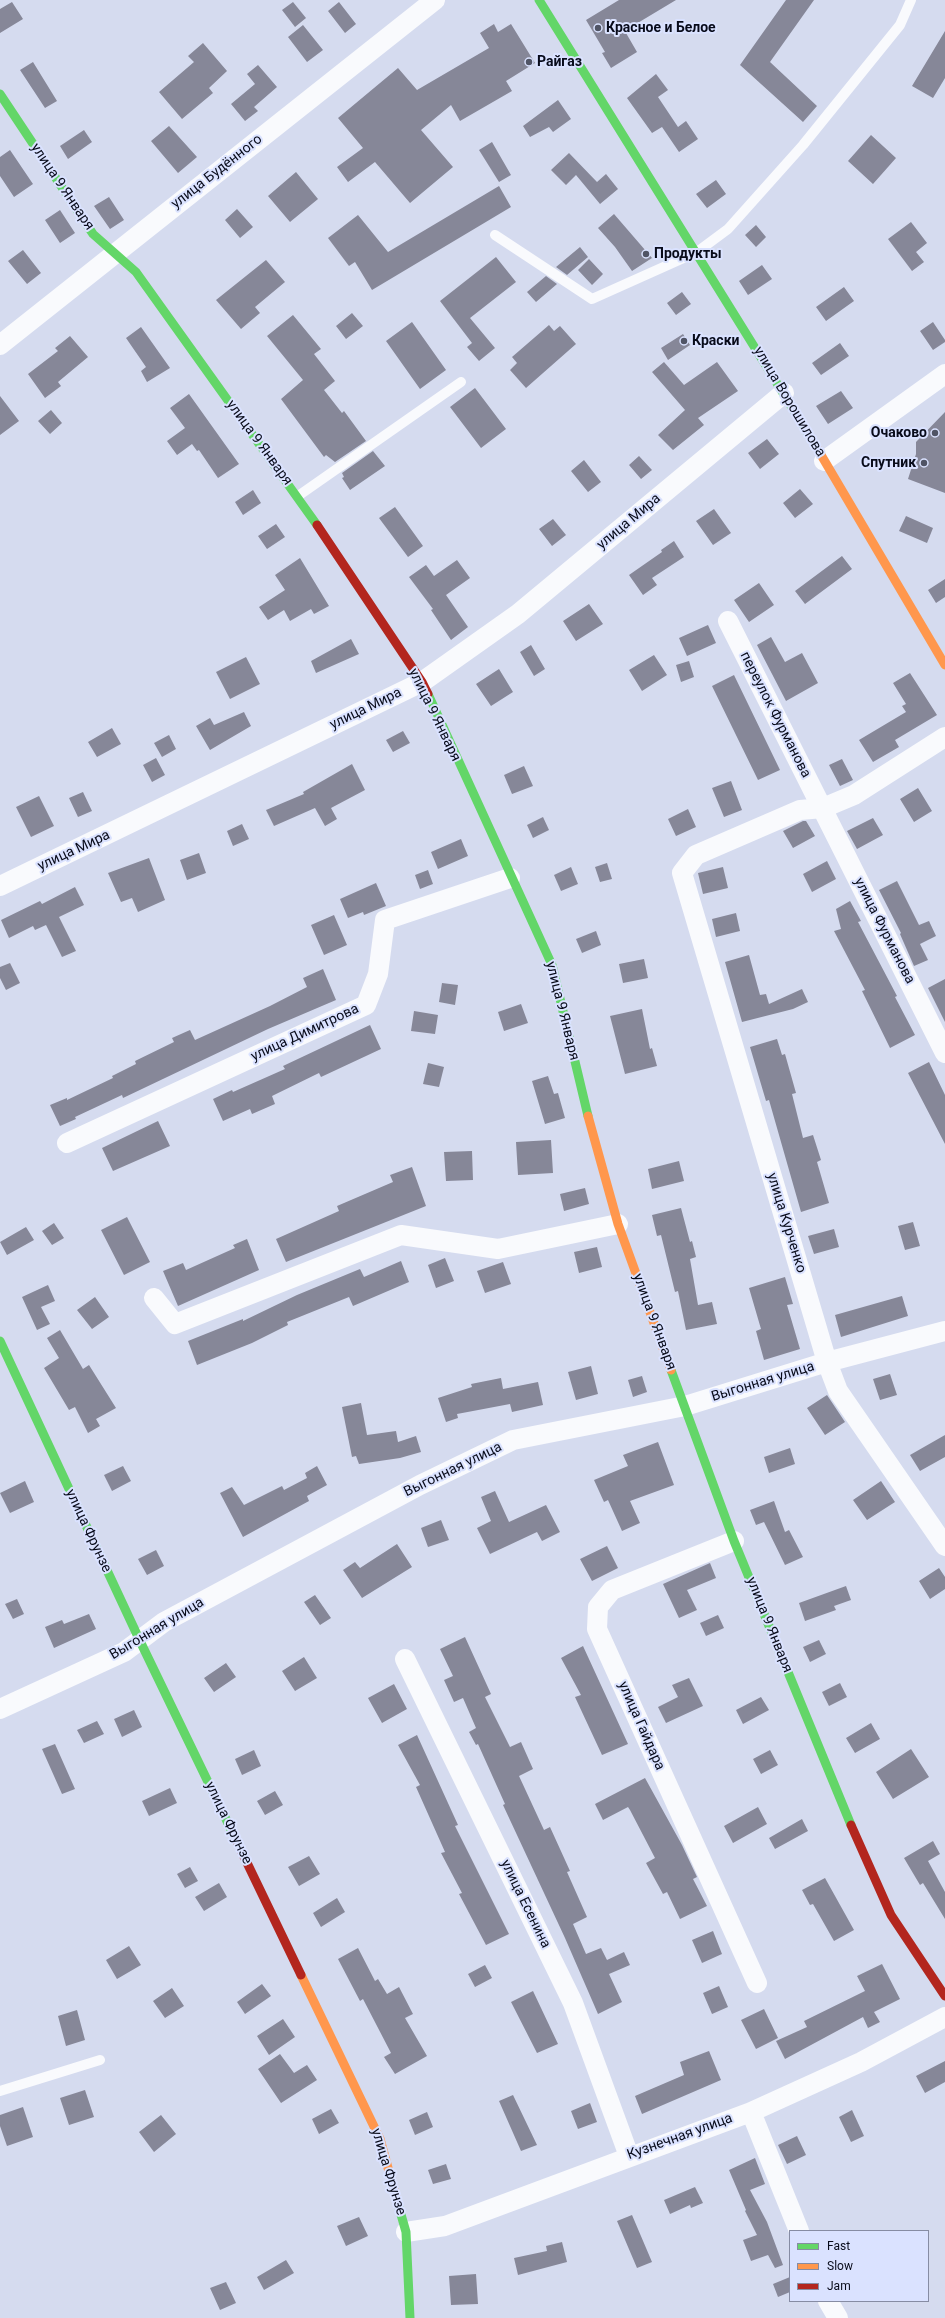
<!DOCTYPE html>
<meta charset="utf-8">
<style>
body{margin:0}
#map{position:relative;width:945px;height:2318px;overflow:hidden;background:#d5dbef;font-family:Roboto,sans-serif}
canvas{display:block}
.legend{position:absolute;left:789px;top:2230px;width:140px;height:72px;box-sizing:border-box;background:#dae2ff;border:1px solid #868ca3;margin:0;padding:5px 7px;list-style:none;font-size:12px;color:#080b1a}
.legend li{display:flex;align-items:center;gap:8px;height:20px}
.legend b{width:20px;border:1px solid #868ca3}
</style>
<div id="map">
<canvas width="945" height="2318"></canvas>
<ul class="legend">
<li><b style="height:5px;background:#63d668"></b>Fast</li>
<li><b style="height:5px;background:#ff974d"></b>Slow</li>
<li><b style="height:5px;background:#b3261e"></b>Jam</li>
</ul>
</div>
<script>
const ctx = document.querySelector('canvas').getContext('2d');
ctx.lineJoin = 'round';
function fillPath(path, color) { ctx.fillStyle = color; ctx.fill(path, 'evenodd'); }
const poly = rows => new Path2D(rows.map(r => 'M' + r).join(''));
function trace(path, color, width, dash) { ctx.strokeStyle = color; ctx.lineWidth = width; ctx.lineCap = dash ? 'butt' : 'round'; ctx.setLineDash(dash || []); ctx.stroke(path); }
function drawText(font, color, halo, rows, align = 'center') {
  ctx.font = font + ' Roboto,sans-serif'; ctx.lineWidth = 4; ctx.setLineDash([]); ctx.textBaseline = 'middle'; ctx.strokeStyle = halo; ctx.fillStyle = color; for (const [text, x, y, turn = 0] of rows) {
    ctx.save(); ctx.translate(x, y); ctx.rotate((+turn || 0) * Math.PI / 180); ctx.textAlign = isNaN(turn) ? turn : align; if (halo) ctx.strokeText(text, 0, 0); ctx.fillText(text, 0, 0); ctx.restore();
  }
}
fillPath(poly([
 [619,0,676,0,636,24,637,26,626,33,637,52,611,68,602,53,605,52,586,20],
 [786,0,814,0,770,62,817,106,803,122,740,65],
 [12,2,23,19,0,33,0,9],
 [293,2,306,18,295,27,282,10],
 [339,2,356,24,345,33,328,11],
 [494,24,498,32,511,24,535,63,506,81,512,91,460,121,451,105,421,130,453,167,410,203,375,162,348,182,337,167,363,148,338,118,398,68,417,90,489,48,480,33],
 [303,25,323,50,307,62,288,37],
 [945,31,945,78,933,98,912,86],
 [203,43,227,71,209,88,213,93,182,119,159,92,194,62,188,56],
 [33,62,57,101,45,108,20,70],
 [258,65,277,87,254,107,258,111,245,121,231,104,255,84,247,74],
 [656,74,668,90,658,97,678,127,686,121,698,139,679,152,662,127,652,133,627,98],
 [558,100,571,119,553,132,549,127,530,137,523,126],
 [169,126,197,157,178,173,151,141],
 [84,130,92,142,68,159,60,146],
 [871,135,896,158,873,184,848,161],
 [492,142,511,175,499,182,479,150],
 [10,150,33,184,14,197,0,176,0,157],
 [569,153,597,182,606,174,618,189,600,204,576,175,566,185,551,170],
 [296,172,318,199,290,222,268,196],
 [716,180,726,194,707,208,696,194],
 [499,186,511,207,372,290,355,262,349,266,328,238,358,215,388,252],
 [109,197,124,220,110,229,94,206],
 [237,209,253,227,240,238,225,220],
 [60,210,75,233,60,243,45,220],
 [614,214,652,258,632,271,615,247,598,228],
 [911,222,927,243,916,252,924,262,912,271,888,239],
 [756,225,766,237,756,247,745,235],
 [580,247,588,257,567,275,556,267],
 [23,250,41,273,27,284,8,261],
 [496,257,516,282,470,318,495,348,479,361,467,347,472,343,440,301],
 [589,259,603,274,592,285,578,270],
 [266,260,285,282,255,307,260,313,241,329,216,300],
 [762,265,772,279,748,295,739,281],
 [546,276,557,284,536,302,527,292],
 [844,287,854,301,826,321,816,307],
 [682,292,691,304,676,315,667,303],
 [352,313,363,326,346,339,336,326],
 [293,315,321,349,314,354,335,381,324,390,342,413,344,411,366,441,335,462,326,455,324,457,281,399,303,380,267,336],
 [412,322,446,370,420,389,386,341],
 [933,322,945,340,945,342,933,350,920,331],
 [549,325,554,331,560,326,576,344,526,388,510,370,517,363,512,357],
 [141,327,170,368,147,382,141,371,146,367,126,338],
 [683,334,690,345,668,360,661,348],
 [70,336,88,357,58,382,61,386,45,398,28,374,58,351,55,348],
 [840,343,849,356,821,375,812,363],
 [664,362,684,385,717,362,738,391,698,418,704,425,673,450,658,435,685,410,652,372],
 [475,388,506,429,481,448,450,407],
 [841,391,853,408,828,424,816,406],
 [189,394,239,464,218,478,199,450,197,451,192,444,177,455,167,441,185,428,170,408],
 [0,396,19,421,0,435],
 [51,410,62,423,50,434,38,421],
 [945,412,945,493,908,479,916,454,916,442],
 [767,439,779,454,760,469,748,453],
 [373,451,385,466,350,490,342,478,344,477,342,473],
 [639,456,652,470,641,479,629,465],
 [584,460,601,482,588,492,571,471],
 [800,489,813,504,795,518,783,503],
 [253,490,261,503,243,515,235,502],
 [395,507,423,546,408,557,379,518],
 [714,509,731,533,713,545,696,521],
 [906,516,933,528,927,543,899,531],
 [553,519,566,535,552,546,539,529],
 [276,524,285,537,267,549,258,536],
 [674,541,684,557,652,578,657,585,643,595,629,575,662,552,661,550],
 [842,556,852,569,805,604,795,591],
 [300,558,329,606,314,614,311,609,290,621,284,610,268,620,259,607,285,590,275,575],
 [457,560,470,578,446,595,468,627,451,640,431,610,433,609,409,577,426,565,434,576],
 [945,579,945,597,936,603,928,590],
 [759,583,774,605,749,622,734,600],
 [589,604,603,624,576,641,563,621],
 [708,625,716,643,687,656,679,638],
 [771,637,785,662,802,653,818,683,786,701,757,645],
 [351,639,359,654,316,673,311,661],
 [531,645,545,669,534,676,520,652],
 [654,655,667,675,642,691,629,670],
 [246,657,260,684,230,699,216,672],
 [689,661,694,677,681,682,676,665],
 [499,669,513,692,491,706,476,684],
 [910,673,937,715,895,740,899,747,873,762,859,740,906,712,902,706,906,704,893,683],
 [734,675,780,770,758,780,712,686],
 [244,712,251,726,210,750,196,726,210,718,214,725],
 [112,728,121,744,97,757,88,742],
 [403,731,410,743,393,752,386,740],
 [169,735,176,749,162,757,154,743],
 [156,758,165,775,152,782,143,765],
 [842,759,853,780,840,786,829,765],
 [352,764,365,790,331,808,337,819,325,826,315,808,274,826,266,810,304,794,303,792],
 [524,766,533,786,512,794,504,775],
 [731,781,742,810,724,817,712,788],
 [918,788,932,811,914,822,900,799],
 [83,792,92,811,78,817,69,798],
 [39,796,54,826,31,837,16,807],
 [688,809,696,827,676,836,668,819],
 [543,817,549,830,533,838,527,825],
 [873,818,883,835,857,849,847,831],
 [803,821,806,821,815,836,793,848,783,831],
 [242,824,249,839,233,846,227,831],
 [461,839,468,856,438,869,431,852],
 [199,853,206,873,187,880,180,860],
 [149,858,165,900,138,912,132,898,121,902,108,873],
 [827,861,836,879,812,892,803,874],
 [607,863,612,879,600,882,595,867],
 [571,867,578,884,561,891,554,875],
 [723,867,728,888,703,894,698,873],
 [428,870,433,884,420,889,415,875],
 [897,881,919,925,929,921,936,936,920,944,928,960,914,966,900,934,901,933,879,890],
 [376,883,386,906,364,915,363,912,348,918,340,899],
 [75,887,84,905,59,917,76,951,62,957,46,925,35,930,33,926,9,938,1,920,40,901,42,904],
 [850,901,861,921,858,922,897,996,895,997,915,1035,890,1048,862,991,865,990,834,931,841,929,836,909],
 [736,913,740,931,716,937,712,919],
 [334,915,347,945,324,955,311,925],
 [596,931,601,945,582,953,576,939],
 [749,955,760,995,766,994,769,1004,802,989,808,1002,793,1009,742,1022,725,962],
 [644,959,648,978,623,983,619,964],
 [10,963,20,983,6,990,0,978,0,967],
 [323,969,336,1000,268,1029,123,1098,122,1095,75,1117,76,1119,60,1126,50,1105,67,1098,67,1100,113,1078,112,1076,136,1064,135,1061,174,1042,172,1038,190,1030,195,1040,270,1006,307,987,303,978],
 [945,979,945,1022,928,988],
 [442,983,458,985,455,1005,439,1002],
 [521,1004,528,1023,504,1031,498,1012],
 [642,1009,650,1049,652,1048,657,1066,625,1074,610,1016],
 [414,1011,438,1015,435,1034,411,1031],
 [370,1025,381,1049,321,1077,319,1073,272,1096,275,1104,252,1114,250,1109,223,1121,213,1099,232,1090,233,1092,285,1069,283,1066],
 [777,1039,782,1055,785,1054,796,1093,792,1094,803,1138,813,1135,821,1160,817,1162,829,1203,801,1212,769,1100,766,1101,750,1047],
 [929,1062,945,1095,945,1144,908,1073],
 [428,1063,444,1067,439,1087,423,1084],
 [548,1076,554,1094,558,1093,565,1118,545,1124,532,1081],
 [158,1121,170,1146,113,1171,102,1148],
 [551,1140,553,1173,518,1175,516,1142],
 [472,1151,473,1180,446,1181,444,1152],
 [679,1161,684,1181,652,1189,648,1169],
 [412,1167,426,1206,286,1262,276,1239,339,1211,337,1206,393,1182,390,1175],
 [585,1188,589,1204,564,1211,560,1194],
 [681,1208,690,1242,692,1241,696,1257,690,1259,698,1305,712,1302,717,1324,686,1330,678,1291,675,1292,661,1235,657,1236,652,1215],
 [127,1217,150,1262,124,1275,101,1230],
 [913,1222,920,1246,905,1250,898,1226],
 [54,1223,64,1238,52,1245,42,1231],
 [26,1227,34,1240,7,1255,0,1242],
 [834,1229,839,1247,814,1254,808,1236],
 [247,1239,259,1270,178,1306,163,1271,183,1263,186,1270,235,1248,233,1245],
 [597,1247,602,1267,579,1273,574,1252],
 [445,1258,454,1281,436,1288,428,1265],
 [401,1261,409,1282,353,1306,349,1297,287,1322,288,1325,252,1343,197,1365,188,1341,243,1319,243,1321,297,1295,360,1269,364,1277],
 [503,1262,511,1284,485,1293,477,1271],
 [785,1277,793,1304,787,1305,800,1349,764,1360,756,1331,761,1329,749,1288],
 [48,1285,55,1301,41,1307,50,1324,37,1330,22,1297],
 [902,1296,908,1316,841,1337,835,1315],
 [95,1297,109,1317,92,1329,77,1310],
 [60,1330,83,1369,89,1365,116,1408,96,1419,100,1426,88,1433,75,1407,69,1410,44,1368,59,1358,47,1338],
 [591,1366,598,1394,576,1400,568,1372],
 [890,1374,897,1395,880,1400,873,1379],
 [642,1376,647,1392,633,1397,628,1380],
 [501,1378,503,1389,538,1382,543,1405,512,1412,510,1404,457,1414,458,1418,446,1422,438,1398,472,1387,471,1384],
 [827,1395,845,1422,825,1435,807,1408],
 [361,1403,367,1435,396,1431,398,1442,416,1436,421,1452,400,1458,359,1464,356,1456,352,1457,342,1407],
 [945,1435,945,1457,920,1471,910,1455],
 [658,1442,674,1485,630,1501,640,1523,622,1531,608,1500,604,1502,594,1480,628,1466,623,1455],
 [790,1448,795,1464,769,1473,764,1457],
 [123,1466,131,1481,112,1491,104,1475],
 [317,1466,327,1485,307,1496,309,1501,243,1537,220,1493,232,1487,244,1505,282,1486,284,1490,307,1478,305,1473],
 [25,1481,34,1502,10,1513,0,1493],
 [881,1481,895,1502,867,1520,853,1500],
 [495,1491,509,1522,546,1505,560,1532,542,1541,537,1532,490,1554,477,1528,491,1521,481,1497],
 [774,1501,785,1532,789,1530,803,1557,785,1565,764,1522,756,1525,750,1510],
 [441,1520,449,1540,428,1547,421,1528],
 [397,1544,412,1567,362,1598,343,1570,355,1562,360,1568],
 [607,1546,618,1568,592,1581,580,1559],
 [156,1550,164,1566,147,1575,138,1559],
 [710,1563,716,1578,687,1590,697,1610,679,1618,663,1584],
 [939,1568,945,1577,945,1589,930,1599,919,1581],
 [846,1586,851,1600,834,1606,836,1610,805,1621,799,1603],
 [315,1595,331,1618,320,1625,304,1602],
 [17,1599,24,1614,13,1619,5,1604],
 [89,1614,96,1629,54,1648,45,1627,62,1620,64,1624],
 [718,1615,724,1628,706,1636,700,1623],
 [465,1637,491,1694,485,1697,510,1747,521,1742,533,1769,519,1776,544,1830,550,1827,570,1871,567,1872,587,1917,573,1924,586,1954,601,1948,607,1960,624,1952,630,1965,609,1974,622,2002,598,2014,565,1938,503,1805,505,1804,478,1744,476,1745,469,1732,476,1728,463,1698,454,1702,444,1680,453,1676,440,1649],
 [819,1640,826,1654,810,1662,803,1647],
 [583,1646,628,1744,602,1755,575,1697,581,1695,561,1658],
 [304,1657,317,1678,295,1691,282,1671],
 [226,1663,236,1677,214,1692,204,1678],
 [689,1678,703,1706,666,1723,658,1707,678,1697,672,1685],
 [840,1683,847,1697,829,1706,822,1692],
 [394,1684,407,1709,382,1723,368,1698],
 [761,1697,769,1710,743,1724,736,1710],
 [134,1710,142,1727,122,1737,114,1719],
 [97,1721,104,1734,84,1743,77,1730],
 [871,1723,880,1739,855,1753,846,1738],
 [417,1735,458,1825,455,1826,509,1934,486,1945,459,1894,462,1893,441,1853,445,1852,416,1787,420,1785,398,1745],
 [55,1744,75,1789,62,1794,42,1749],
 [911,1749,929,1777,893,1799,876,1772],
 [254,1750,261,1766,242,1775,235,1759],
 [770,1750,778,1765,761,1774,753,1759],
 [645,1778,682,1845,697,1877,693,1879,707,1906,680,1919,667,1892,663,1894,646,1863,655,1858,630,1810,628,1807,603,1820,595,1804],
 [170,1788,177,1803,149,1816,142,1801],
 [275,1791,283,1805,265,1815,257,1801],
 [758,1807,767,1824,733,1843,724,1826],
 [802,1819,808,1831,775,1849,769,1838],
 [933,1841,940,1854,928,1861,945,1892,945,1919,923,1883,920,1885,904,1858],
 [309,1856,320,1874,299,1886,288,1867],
 [190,1867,198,1881,185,1888,177,1874],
 [825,1878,854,1930,834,1941,813,1904,810,1905,802,1890],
 [219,1883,227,1897,204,1911,195,1897],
 [337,1898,345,1912,321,1927,313,1913],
 [713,1931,722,1954,702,1963,692,1940],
 [129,1946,141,1965,117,1979,106,1960],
 [358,1948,375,1981,378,1979,387,1994,399,1987,413,2014,405,2018,427,2056,395,2074,384,2057,391,2053,363,1999,360,2001,338,1959],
 [882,1964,900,1999,874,2012,880,2022,868,2028,863,2017,785,2059,776,2041,807,2027,804,2021,865,1991,857,1976],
 [485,1965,492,1978,475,1987,468,1974],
 [262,1984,271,1996,245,2014,237,2002],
 [719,1986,728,2007,712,2014,703,1993],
 [172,1988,184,2006,165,2018,153,2001],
 [533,1991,558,2044,537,2053,511,2002],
 [764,2009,778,2038,756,2049,741,2020],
 [77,2010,85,2040,66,2046,58,2016],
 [283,2019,295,2037,269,2055,257,2036],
 [709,2051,721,2080,642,2114,635,2096,684,2075,680,2062],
 [280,2054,294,2073,307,2065,317,2080,281,2103,258,2069],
 [945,2061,945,2082,925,2093,916,2076],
 [85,2090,94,2117,69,2125,60,2098],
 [513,2095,537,2145,521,2151,499,2101],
 [590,2103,597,2122,578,2129,571,2111],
 [23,2107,33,2137,7,2146,0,2126,0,2115],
 [331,2109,339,2123,319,2134,312,2119],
 [852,2110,864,2136,851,2142,839,2117],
 [427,2112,433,2127,415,2135,409,2120],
 [161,2115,176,2134,154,2152,139,2132],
 [797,2136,806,2155,787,2164,778,2145],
 [755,2158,765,2184,750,2190,767,2222,783,2265,775,2268,768,2255,751,2261,743,2240,757,2235,745,2211,746,2210,729,2170],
 [446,2164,451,2179,433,2184,428,2170],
 [695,2187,703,2203,691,2208,690,2205,670,2214,664,2200],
 [632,2215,652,2262,637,2268,617,2221],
 [359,2217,368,2236,346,2246,337,2226],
 [562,2242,567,2262,518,2275,514,2258,547,2251,546,2246],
 [286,2260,294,2273,264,2290,257,2277],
 [476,2274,478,2304,451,2305,449,2276],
 [790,2277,790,2292,778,2297,773,2284],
 [226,2282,236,2303,220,2310,210,2288]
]), '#868798');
trace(poly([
 [495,235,592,299,697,252,728,229,803,145,900,25,911,0],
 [298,496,461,382],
 [0,2091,100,2060]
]), '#f9fafd', 10);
trace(poly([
 [0,345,435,0],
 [824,461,945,374],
 [728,621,945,1053],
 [945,737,854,795,823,808,800,810,696,855,682,873,827,1362,838,1391,945,1546],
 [0,886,422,682,518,614,784,393],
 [67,1143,366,1005,378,974,385,920,510,878],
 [154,1298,175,1324,401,1235,498,1249,618,1224],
 [734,1541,612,1590,598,1607,597,1629,757,1983],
 [405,1659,573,2003,629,2156],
 [0,1709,124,1652,164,1622,420,1485,513,1440,685,1406,827,1362,945,1331],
 [751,2112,799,2231],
 [406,2232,445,2226,751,2112,861,2062,945,2017],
 [828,2301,838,2318]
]), '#f9fafd', 20);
trace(poly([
 [539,0,814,443],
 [0,94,93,234,136,272,317,525],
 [428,694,552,965,588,1116],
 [0,1341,140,1641,237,1842],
 [671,1370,734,1541,851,1825],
 [398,2204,406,2232,410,2318]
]), '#63d668', 9);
trace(poly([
 [814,443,945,665],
 [588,1116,618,1224,671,1370],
 [301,1975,380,2139,398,2204]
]), '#ff974d', 9);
trace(poly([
 [317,525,422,682,428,694],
 [851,1825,891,1915,945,1996],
 [237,1842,301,1975]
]), '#b3261e', 9);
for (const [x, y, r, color] of [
 [598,28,4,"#505465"],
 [529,62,4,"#505465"],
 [646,254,4,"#505465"],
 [684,341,4,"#505465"],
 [935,433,4,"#505465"],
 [924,463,4,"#505465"]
]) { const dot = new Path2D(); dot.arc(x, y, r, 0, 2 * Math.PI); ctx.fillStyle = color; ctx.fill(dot); trace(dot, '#dae2ff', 1.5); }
drawText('bold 14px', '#080b1a', '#dae2ff', [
 ["Красное и Белое",606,28],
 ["Райгаз",537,62],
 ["Продукты",654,254],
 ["Краски",692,341],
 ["Очаково",927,433,"right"],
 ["Спутник",916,463,"right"]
], 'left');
drawText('14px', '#080b1a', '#dae2ff', [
 ["улица Будённого",217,172,-38],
 ["улица 9 Января",62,187,56],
 ["улица Ворошилова",789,402,59],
 ["улица 9 Января",259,443,54],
 ["улица Мира",629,522,-40],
 ["улица Мира",366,709,-26],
 ["улица 9 Января",434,715,64],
 ["переулок Фурманова",775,715,63],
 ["улица Мира",74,851,-25],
 ["улица Фурманова",884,931,63],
 ["улица 9 Января",562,1011,76],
 ["улица Димитрова",305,1033,-25],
 ["улица Курченко",786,1223,73],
 ["улица 9 Января",654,1322,70],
 ["Выгонная улица",763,1382,-17],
 ["Выгонная улица",453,1470,-26],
 ["улица Фрунзе",88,1531,65],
 ["улица 9 Января",769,1625,68],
 ["Выгонная улица",157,1629,-31],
 ["улица Гайдара",641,1726,66],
 ["улица Фрунзе",228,1823,64],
 ["улица Есенина",525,1904,64],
 ["Кузнечная улица",680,2137,-20],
 ["улица Фрунзе",388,2172,73]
]);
</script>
